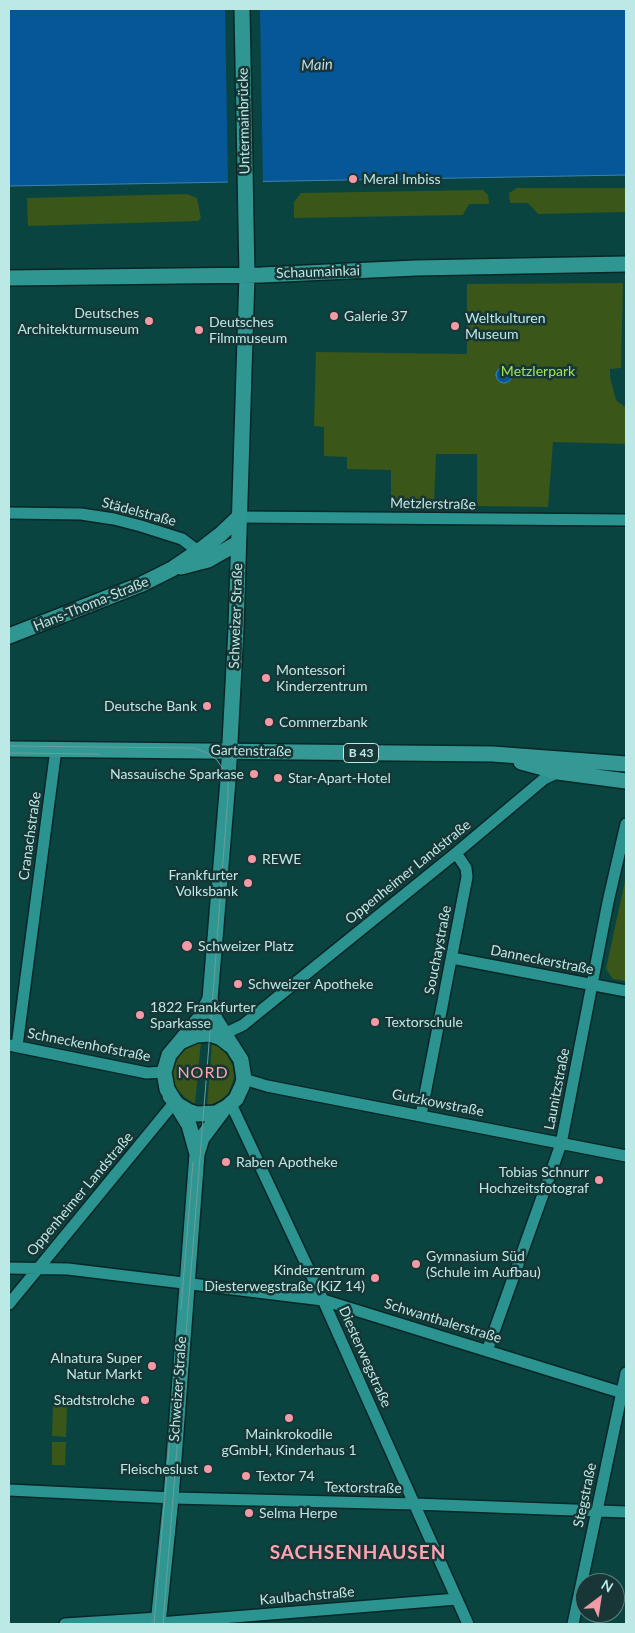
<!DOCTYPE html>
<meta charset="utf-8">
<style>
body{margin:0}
#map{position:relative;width:635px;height:1633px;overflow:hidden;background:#0a4441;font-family:Lato,sans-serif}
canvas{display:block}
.frame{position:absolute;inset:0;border:10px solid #bce9e6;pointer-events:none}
.north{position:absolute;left:575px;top:1573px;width:50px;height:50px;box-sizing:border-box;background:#173635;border:1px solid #597e7c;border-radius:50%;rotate:31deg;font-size:14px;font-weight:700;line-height:20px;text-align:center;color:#bce9e6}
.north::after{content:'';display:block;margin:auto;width:18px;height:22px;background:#f39aa7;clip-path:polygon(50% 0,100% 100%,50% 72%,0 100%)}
</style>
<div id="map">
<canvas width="635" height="1633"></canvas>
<div class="frame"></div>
<div class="north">N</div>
</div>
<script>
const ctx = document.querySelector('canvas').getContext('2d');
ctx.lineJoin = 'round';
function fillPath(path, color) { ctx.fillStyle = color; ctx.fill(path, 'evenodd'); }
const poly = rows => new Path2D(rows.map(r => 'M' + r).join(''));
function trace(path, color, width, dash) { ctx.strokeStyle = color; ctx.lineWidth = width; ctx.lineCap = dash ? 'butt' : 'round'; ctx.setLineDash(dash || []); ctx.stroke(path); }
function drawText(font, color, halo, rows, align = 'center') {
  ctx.font = font + ' Lato,sans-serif'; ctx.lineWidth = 5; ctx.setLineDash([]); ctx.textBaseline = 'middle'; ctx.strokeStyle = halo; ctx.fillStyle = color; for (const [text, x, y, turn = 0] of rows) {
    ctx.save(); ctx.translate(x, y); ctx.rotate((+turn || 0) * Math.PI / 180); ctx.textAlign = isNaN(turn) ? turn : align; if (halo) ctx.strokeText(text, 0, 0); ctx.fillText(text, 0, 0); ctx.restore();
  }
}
fillPath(poly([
 [517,188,626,188,626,212,538,214,528,203,510,203,509,193],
 [483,190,488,195,489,204,469,204,463,215,294,218,294,202,301,193],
 [187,194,197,198,201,218,198,221,28,226,27,198],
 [623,283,621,368,610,369,610,377,616,400,626,408,626,444,553,442,548,507,477,506,477,454,436,454,434,504,391,505,391,470,347,469,347,457,324,456,324,427,314,426,316,352,467,354,467,284],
 [626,876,626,981,613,979,606,969],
 [201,1042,195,1104,187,1099,175,1088,171,1082,170,1066,180,1050,193,1044],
 [212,1043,217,1045,227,1055,233,1066,234,1078,228,1094,219,1101,207,1106],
 [53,1406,67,1407,66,1437,52,1436],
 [52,1442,66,1442,65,1465,52,1465]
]), '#3a5619');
const water = poly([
 [9,9,626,9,626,175,9,186,9,9],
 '496 375a8 8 0 1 1 16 0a8 8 0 1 1-16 0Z'
]);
fillPath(water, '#055798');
trace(water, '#3c83af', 1);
fillPath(poly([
 [225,9,260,9,263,184,228,185]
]), '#0a4441');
const street = poly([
 [9,513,81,514,114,519,141,526,182,539,198,551],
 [239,517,626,520],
 [452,958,626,991],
 [224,1034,243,1025,456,853,544,779,561,771],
 [9,1045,147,1073,164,1072],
 [17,1046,56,749],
 [244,1079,267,1086,626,1156],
 [231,1104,323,1300,468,1624],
 [421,1115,467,877,466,868,456,853],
 [9,1268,68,1269,323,1300,626,1394],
 [9,1304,174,1103],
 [487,1351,561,1144,608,902,626,824],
 [9,1490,174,1498,415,1504,626,1512],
 [159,1623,457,1599],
 [65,1624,159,1618],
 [573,1624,626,1373]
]);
const secondary = poly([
 [9,278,261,275,416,268,626,264],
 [181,567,208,560,238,543],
 [9,636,142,584,172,569,203,548,221,534,239,517],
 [182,1041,196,1035,210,1034,221,1038,230,1045],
 [170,1096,178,1105,188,1111,197,1114,216,1113,227,1107,236,1099,242,1086,244,1079,241,1060,215,1019,210,999,228,780,236,628,247,275,242,9],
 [197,1154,189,1125,167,1089,164,1072,169,1055,200,1018,210,999],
 [158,1624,171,1498,197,1154,202,1138,223,1110]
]);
const primary = poly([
 [9,749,493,754,626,764],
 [521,762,558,772,626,781]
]);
trace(street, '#072726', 14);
trace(secondary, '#072726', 18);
trace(primary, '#072726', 18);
trace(street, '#2b9490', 11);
trace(secondary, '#309692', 15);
trace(primary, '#349995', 15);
trace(poly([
 [9,746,194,748,207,753,217,760,223,769,228,780,228,795,212,1006,163,1624],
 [11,753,99,754],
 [181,1309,193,1162],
 [154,1624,179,1331]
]), '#6b9e9b', 1);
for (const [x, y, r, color] of [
 [353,179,5,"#f39aa7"],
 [334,316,5,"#f39aa7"],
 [149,321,5,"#f39aa7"],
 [455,326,5,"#f39aa7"],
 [199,330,5,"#f39aa7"],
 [266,678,5,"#f39aa7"],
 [207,706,5,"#f39aa7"],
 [269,722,5,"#f39aa7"],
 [254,774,5,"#f39aa7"],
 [278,778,5,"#f39aa7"],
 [252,859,5,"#f39aa7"],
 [248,883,5,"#f39aa7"],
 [187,946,6,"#f39aa7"],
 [238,984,5,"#f39aa7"],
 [140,1015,5,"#f39aa7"],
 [375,1022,5,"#f39aa7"],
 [226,1162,5,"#f39aa7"],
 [599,1180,5,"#f39aa7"],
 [416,1264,5,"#f39aa7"],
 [375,1278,5,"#f39aa7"],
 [152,1366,5,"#f39aa7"],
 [145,1400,5,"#f39aa7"],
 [289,1418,5,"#f39aa7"],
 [208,1469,5,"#f39aa7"],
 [246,1476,5,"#f39aa7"],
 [249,1513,5,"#f39aa7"]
]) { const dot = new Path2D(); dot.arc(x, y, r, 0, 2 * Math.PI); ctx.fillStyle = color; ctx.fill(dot); trace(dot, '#173635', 2); }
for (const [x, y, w] of [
 [361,753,35]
]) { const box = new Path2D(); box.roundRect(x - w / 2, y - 9.5, w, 19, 4); ctx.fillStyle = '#173635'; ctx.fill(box); trace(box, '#bce9e6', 1); }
drawText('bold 12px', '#bce9e6', null, [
 ["B 43",361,753]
]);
drawText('14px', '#bce9e6', '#173635', [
 ["Untermainbrücke",244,121,-91],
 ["Schaumainkai",318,272,-2],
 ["Metzlerstraße",433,504,1],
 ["Städelstraße",139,512,15],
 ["Hans-Thoma-Straße",91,604,-22],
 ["Schweizer Straße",236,616,-88],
 ["Gartenstraße",251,751,1],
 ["Cranachstraße",30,836,-82],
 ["Oppenheimer Landstraße",408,872,-39],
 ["Souchaystraße",438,950,-79],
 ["Danneckerstraße",542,960,11],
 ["Schneckenhofstraße",89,1045,11],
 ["Launitzstraße",557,1089,-79],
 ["Gutzkowstraße",438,1103,11],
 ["Oppenheimer Landstraße",80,1194,-50],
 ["Schwanthalerstraße",443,1321,17],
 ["Diesterwegstraße",365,1357,66],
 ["Schweizer Straße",178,1389,-86],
 ["Textorstraße",363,1488,1],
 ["Stegstraße",585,1495,-78],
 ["Kaulbachstraße",307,1596,-5]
]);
drawText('14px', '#bce9e6', '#173635', [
 ["Meral Imbiss",363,179],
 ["Deutsches",139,313,"right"],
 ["Architekturmuseum",139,329,"right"],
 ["Galerie 37",344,316],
 ["Weltkulturen",465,318],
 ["Museum",465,334],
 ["Deutsches",209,322],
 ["Filmmuseum",209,338],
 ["Montessori",276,670],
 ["Kinderzentrum",276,686],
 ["Deutsche Bank",197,706,"right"],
 ["Commerzbank",279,722],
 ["Nassauische Sparkase",244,774,"right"],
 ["Star-Apart-Hotel",288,778],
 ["REWE",262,859],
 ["Frankfurter",238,875,"right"],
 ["Volksbank",238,891,"right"],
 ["Schweizer Platz",198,946],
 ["Schweizer Apotheke",248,984],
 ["1822 Frankfurter",150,1007],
 ["Sparkasse",150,1023],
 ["Textorschule",385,1022],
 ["Raben Apotheke",236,1162],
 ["Tobias Schnurr",589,1172,"right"],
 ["Hochzeitsfotograf",589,1188,"right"],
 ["Gymnasium Süd",426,1256],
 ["(Schule im Aufbau)",426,1272],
 ["Kinderzentrum",365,1270,"right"],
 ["Diesterwegstraße (KiZ 14)",365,1286,"right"],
 ["Alnatura Super",142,1358,"right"],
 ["Natur Markt",142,1374,"right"],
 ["Stadtstrolche",135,1400,"right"],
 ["Mainkrokodile",289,1434,"center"],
 ["gGmbH, Kinderhaus 1",289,1450,"center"],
 ["Fleischeslust",198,1469,"right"],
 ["Textor 74",256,1476],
 ["Selma Herpe",259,1513]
], 'left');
drawText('14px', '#a2e553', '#173635', [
 ["Metzlerpark",538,371]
]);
drawText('italic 15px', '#c4d8ee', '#173635', [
 ["Main",317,65,-2]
]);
ctx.letterSpacing = '1px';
drawText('16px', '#faa6b2', '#173635', [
 ["NORD",203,1073]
]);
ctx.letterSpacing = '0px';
ctx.letterSpacing = '1px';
drawText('bold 19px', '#faa6b2', '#173635', [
 ["SACHSENHAUSEN",358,1553]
]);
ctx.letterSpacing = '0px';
</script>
